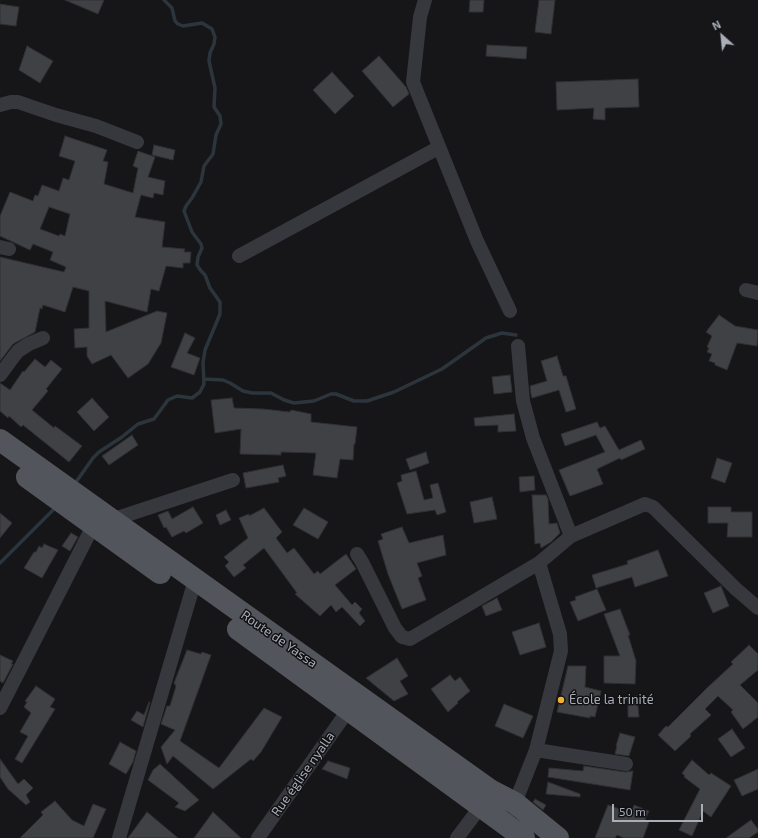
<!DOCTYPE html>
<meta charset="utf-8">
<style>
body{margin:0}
#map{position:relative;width:758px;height:838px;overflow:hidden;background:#161618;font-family:"Exo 2",sans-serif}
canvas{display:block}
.north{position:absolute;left:702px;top:16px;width:40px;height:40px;-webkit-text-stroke:3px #111113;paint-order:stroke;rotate:333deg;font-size:11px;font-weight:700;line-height:16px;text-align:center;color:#a8adb8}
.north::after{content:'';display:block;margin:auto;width:14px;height:18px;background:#a8adb8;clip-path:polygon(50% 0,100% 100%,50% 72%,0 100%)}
.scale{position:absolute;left:612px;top:804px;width:91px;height:18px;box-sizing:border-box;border:2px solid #a8adb8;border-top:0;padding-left:5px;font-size:12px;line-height:14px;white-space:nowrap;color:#a8adb8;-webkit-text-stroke:3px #111113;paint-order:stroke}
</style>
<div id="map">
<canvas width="758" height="838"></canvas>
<div class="north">N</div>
<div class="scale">50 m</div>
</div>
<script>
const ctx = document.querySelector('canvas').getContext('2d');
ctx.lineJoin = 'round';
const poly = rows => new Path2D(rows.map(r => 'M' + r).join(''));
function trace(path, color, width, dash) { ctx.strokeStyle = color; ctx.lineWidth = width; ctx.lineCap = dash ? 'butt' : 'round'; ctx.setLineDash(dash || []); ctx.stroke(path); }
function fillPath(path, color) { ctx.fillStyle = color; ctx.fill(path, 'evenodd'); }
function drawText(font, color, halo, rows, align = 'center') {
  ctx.font = font + ' "Exo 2",sans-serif'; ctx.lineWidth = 3; ctx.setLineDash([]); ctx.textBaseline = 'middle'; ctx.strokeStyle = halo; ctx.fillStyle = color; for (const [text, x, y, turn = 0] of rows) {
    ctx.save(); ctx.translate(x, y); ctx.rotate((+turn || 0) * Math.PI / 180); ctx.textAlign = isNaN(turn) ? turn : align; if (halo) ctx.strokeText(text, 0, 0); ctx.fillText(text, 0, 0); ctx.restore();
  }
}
trace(poly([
 [204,379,223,380,230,383,243,391,252,393,271,393,284,400,294,403,314,401,331,394,336,394,354,401,367,401,394,392,442,369,486,338,502,333,516,335],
 [76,482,93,458,99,452,122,437,138,424,154,419,168,400,177,396,192,398,200,392,204,384,203,363,205,350,220,314,220,302,210,288,205,275,201,271,197,265,198,257,202,248,201,244,192,232,184,211,186,206,192,198,201,182,204,166,213,154,216,135,221,124,220,116,214,107,215,88,209,61,210,53,214,44,215,37,212,29,202,23,183,26,178,24,175,21,172,8,164,0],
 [0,563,53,510]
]), '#2c353c', 3.5);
const building = poly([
 [65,0,104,0,98,14,65,0],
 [470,0,484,0,483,12,469,12,470,0],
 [539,0,555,0,551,34,535,32,539,0],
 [0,4,19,7,16,26,0,24,0,4],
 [487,45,527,47,526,59,486,56,487,45],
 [27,46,53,61,40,83,19,70,27,46],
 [379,56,406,87,409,94,393,107,362,71,379,56],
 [332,72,354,96,335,114,313,90,332,72],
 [638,79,639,107,605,108,605,120,593,119,594,108,557,110,556,82,638,79],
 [65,136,107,150,103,161,108,162,104,184,133,193,138,168,133,166,138,151,155,157,148,177,165,181,163,195,154,193,153,198,141,195,135,217,165,222,162,247,185,249,184,252,191,252,190,263,183,263,183,268,166,266,159,291,151,289,147,312,105,301,106,332,157,311,167,313,161,343,148,364,128,378,111,355,92,364,87,356,87,347,75,348,74,329,89,328,89,291,73,287,65,312,43,305,42,309,40,308,35,332,13,344,0,361,0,257,64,272,66,267,50,260,53,252,33,244,30,250,0,236,0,216,10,192,33,201,35,195,38,196,42,185,59,191,63,178,69,180,75,161,59,156,65,136],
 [49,207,70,214,65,236,60,234,59,236,40,229,49,207],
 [154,145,175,150,173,160,152,155,154,145],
 [719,315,735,326,758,330,757,346,737,343,727,370,715,365,715,363,709,361,712,354,707,352,709,348,707,347,712,336,706,332,719,315],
 [185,333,195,338,187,353,200,358,194,375,171,367,185,333],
 [557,356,563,376,566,376,576,409,566,412,559,390,532,398,531,394,530,386,547,381,541,361,557,356],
 [35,359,45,367,51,360,62,369,46,389,48,391,32,410,54,428,55,426,82,446,69,462,23,425,21,427,9,416,8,418,0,411,0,383,10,390,23,371,24,372,35,359],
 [510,375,512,392,494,394,492,377,510,375],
 [92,398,109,417,94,431,77,412,92,398],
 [232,398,234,408,263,409,290,412,291,410,311,414,311,422,357,427,355,444,354,444,353,460,340,459,337,478,313,475,316,453,281,452,281,455,240,454,241,429,215,433,211,400,232,398],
 [514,414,516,431,498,432,498,425,475,426,474,418,514,414],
 [597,422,600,428,605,426,619,450,641,440,645,449,621,460,620,458,597,469,603,484,570,496,559,470,605,452,596,435,565,446,561,434,597,422],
 [132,435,138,445,109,465,102,456,132,435],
 [426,452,429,463,410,470,406,459,426,452],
 [717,458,732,463,725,483,711,478,717,458],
 [283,465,286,476,278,478,279,482,246,488,243,473,283,465],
 [416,471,424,500,433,498,430,485,438,483,446,512,437,515,435,510,407,514,397,483,402,481,401,475,416,471],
 [534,476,535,490,520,492,519,477,534,476],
 [532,495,546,495,548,499,549,524,557,523,560,533,551,542,541,548,540,543,535,544,532,495],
 [492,497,497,519,474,523,470,502,492,497],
 [193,507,203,523,186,533,184,531,172,537,166,527,164,528,158,515,168,511,172,519,193,507],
 [708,507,731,507,731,512,752,512,752,537,727,537,728,523,708,523,708,507],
 [264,508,282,532,276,538,287,553,294,548,314,574,318,571,320,574,346,554,356,569,335,585,352,605,355,602,362,609,359,613,365,621,360,626,342,607,336,612,331,605,320,616,295,594,297,593,264,548,243,565,246,568,234,577,225,566,229,562,224,557,248,538,239,518,249,514,249,516,264,508],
 [304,508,328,522,318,539,293,525,304,508],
 [226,510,231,520,220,525,216,515,226,510],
 [0,513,12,523,0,538,0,513],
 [402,527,409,543,443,535,446,555,417,563,422,576,418,578,426,600,402,609,388,574,378,541,383,539,381,534,402,527],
 [71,533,78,537,70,551,62,546,71,533],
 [44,544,58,550,42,578,24,568,34,552,36,552,39,546,42,548,44,544],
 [658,550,668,576,635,587,632,577,596,588,592,575,628,564,627,561,658,550],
 [721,586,729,606,713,613,704,593,721,586],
 [597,589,606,610,578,621,570,602,576,600,575,597,597,589],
 [497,598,502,610,486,616,482,606,497,598],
 [620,609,630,635,628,635,636,661,635,684,604,683,604,656,620,656,604,614,620,609],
 [539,623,546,647,520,655,512,632,539,623],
 [749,645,758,654,758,670,740,685,758,703,758,717,743,729,731,712,733,710,718,696,705,709,711,715,690,734,691,736,675,751,658,735,666,726,668,727,708,687,733,664,731,662,749,645],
 [187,650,201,654,202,652,211,655,180,741,219,768,264,708,282,717,261,752,253,761,251,759,213,789,173,756,167,764,161,747,175,730,161,724,167,706,170,706,176,686,174,683,187,650],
 [0,655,13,661,11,664,13,664,3,683,0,681,0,655],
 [397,658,408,676,400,681,408,694,394,701,366,678,397,658],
 [568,666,586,666,585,687,601,691,595,717,590,716,590,718,557,712,568,666],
 [450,675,455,681,460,677,470,691,457,702,458,703,448,712,431,689,450,675],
 [36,686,55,699,50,707,55,709,22,763,15,759,28,736,20,732,31,713,24,707,27,702,25,701,36,686],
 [637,696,639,717,628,717,628,702,625,697,637,696],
 [149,702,150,702,143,727,131,720,137,711,144,715,149,702],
 [504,704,533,716,523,738,495,726,504,704],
 [732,729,745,748,731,757,718,739,732,729],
 [620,733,635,737,629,756,615,754,617,746,616,746,620,733],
 [120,742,136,751,133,762,126,774,109,764,120,742],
 [0,759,18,784,24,779,33,788,26,795,30,802,26,805,8,789,0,777,0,759],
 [692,760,709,775,711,773,731,786,711,817,703,811,692,836,679,830,700,789,684,777,685,776,682,773,692,760],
 [328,761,350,768,347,779,322,769,328,761],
 [160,764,199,800,185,811,175,807,179,803,148,780,153,770,160,764],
 [584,766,625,772,633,771,630,790,548,777,549,768,583,771,584,766],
 [758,769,758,789,742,796,734,780,758,769],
 [548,782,580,794,580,797,546,794,548,782],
 [535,799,546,805,543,810,533,802,535,799],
 [55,801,72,820,84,826,93,804,106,809,93,838,20,838,43,815,41,812,55,801],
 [608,805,631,813,634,805,649,811,645,820,649,822,643,838,624,838,617,835,615,838,595,838,608,805],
 [147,812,178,838,128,838,147,812],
 [213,812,241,838,194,838,213,812],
 [751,820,758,829,758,832,749,838,726,838,751,820]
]);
fillPath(building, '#404145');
trace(building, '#303034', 1);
trace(poly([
 [425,0,420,17,413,82,477,241,510,311],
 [0,105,11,102,18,102,56,115,96,126,137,142],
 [0,247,9,249],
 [239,256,438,148],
 [746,290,758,293],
 [518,346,523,401,533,438,571,536],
 [0,375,11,360,18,351,29,344,43,338],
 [357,554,362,562,395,628,402,637,410,639,539,563,571,536,645,504,653,507,736,589,758,608],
 [0,708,93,526,233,480],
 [536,750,626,764],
 [511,810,515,803,536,750,561,651,560,634,539,563],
 [119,838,195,580],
 [258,838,349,709],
 [457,838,481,806]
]), '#37383d', 14);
trace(poly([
 [0,440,490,790,515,803,558,838],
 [27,477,160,573],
 [238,629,524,838]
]), '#53555c', 22);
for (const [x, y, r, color] of [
 [561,700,4,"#f2b134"]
]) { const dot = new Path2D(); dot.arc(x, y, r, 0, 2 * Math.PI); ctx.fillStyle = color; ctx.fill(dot); trace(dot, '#111113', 1.5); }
drawText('13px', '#a8adb8', '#111113', [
 ["Route de Yassa",279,639,35],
 ["Rue église nyalla",303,774,-55]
]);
drawText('13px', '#a8adb8', '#111113', [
 ["École la trinité",569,700]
], 'left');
</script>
